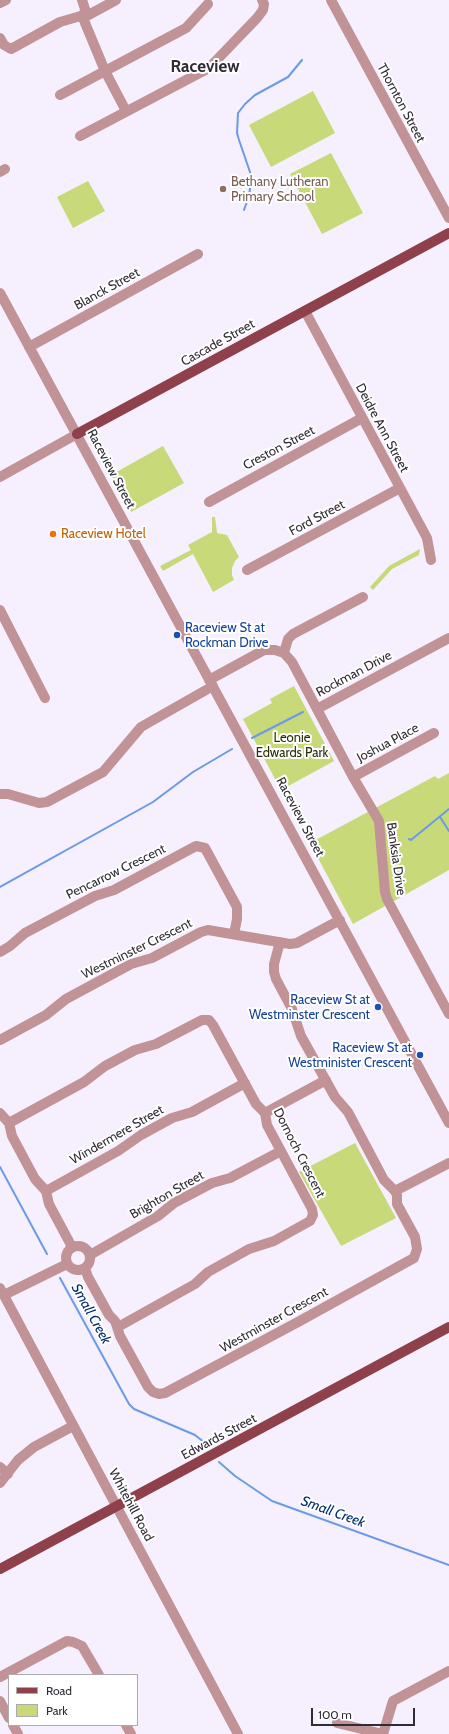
<!DOCTYPE html>
<style>
body{margin:0}
#map{position:relative;width:449px;height:1734px;overflow:hidden;background:#f5effe;font-family:Cabin,sans-serif}
canvas{display:block}
.legend{position:absolute;left:8px;top:1674px;width:130px;height:52px;box-sizing:border-box;background:#fff;border:1px solid #acabae;margin:0;padding:5px 7px;list-style:none;font-size:12px;color:#302c35}
.legend li{display:flex;align-items:center;gap:8px;height:20px}
.legend b{width:20px;border:1px solid #acabae}
.scale{position:absolute;left:311px;top:1708px;width:104px;height:18px;box-sizing:border-box;border:2px solid #302c35;border-top:0;padding-left:5px;font-size:12px;line-height:14px;white-space:nowrap;color:#302c35;-webkit-text-stroke:3px #fff;paint-order:stroke}
</style>
<div id="map">
<canvas width="449" height="1734"></canvas>
<ul class="legend">
<li><b style="height:5px;background:#8f414b"></b>Road</li>
<li><b style="height:11px;background:#c7d979"></b>Park</li>
</ul>
<div class="scale">100 m</div>
</div>
<script>
const ctx = document.querySelector('canvas').getContext('2d');
ctx.lineJoin = 'round';
function fillPath(path, color) { ctx.fillStyle = color; ctx.fill(path, 'evenodd'); }
const poly = rows => new Path2D(rows.map(r => 'M' + r).join(''));
function trace(path, color, width, dash) { ctx.strokeStyle = color; ctx.lineWidth = width; ctx.lineCap = dash ? 'butt' : 'round'; ctx.setLineDash(dash || []); ctx.stroke(path); }
function drawText(font, color, halo, rows, align = 'center') {
  ctx.font = font + ' Cabin,sans-serif'; ctx.lineWidth = 4; ctx.setLineDash([]); ctx.textBaseline = 'middle'; ctx.strokeStyle = halo; ctx.fillStyle = color; for (const [text, x, y, turn = 0] of rows) {
    ctx.save(); ctx.translate(x, y); ctx.rotate((+turn || 0) * Math.PI / 180); ctx.textAlign = isNaN(turn) ? turn : align; if (halo) ctx.strokeText(text, 0, 0); ctx.fillText(text, 0, 0); ctx.restore();
  }
}
fillPath(poly([
 [313,91,335,133,271,167,249,125],
 [331,153,363,213,322,234,290,174],
 [88,181,105,211,73,228,57,197],
 [163,446,184,483,131,512,111,475],
 [212,517,215,517,217,533,227,535,239,557,235,561,232,568,232,575,234,580,213,592,193,554,163,571,160,566,191,550,188,545,212,532],
 [420,549,419,555,392,569,373,590,370,587,389,566],
 [294,686,334,761,281,790,243,719,272,703,270,699],
 [449,773,449,870,353,924,310,843,435,776,438,779],
 [355,1143,396,1218,341,1246,299,1172]
]), '#c7d979');
trace(poly([
 [244,210,249,196,251,181,250,172,239,140,237,133,238,113,245,104,255,95,288,77,302,60],
 [252,738,303,712],
 [440,817,449,831],
 [409,839,411,840,449,809],
 [0,887,153,802,193,772,232,749],
 [0,1167,47,1254],
 [60,1278,129,1404,134,1409,195,1435,210,1447],
 [219,1462,235,1476,272,1501,449,1565]
]), '#6b9ae7', 2);
trace(poly([
 [82,0,85,9,83,18,105,71,126,111],
 [331,0,449,218],
 [0,3,6,0],
 [83,18,116,0],
 [0,38,4,45,11,49,60,22,84,15],
 [60,95,186,28,208,4],
 [80,136,209,68,257,18,263,10,264,4,262,0],
 [0,172,5,169],
 [0,293,449,1123],
 [305,311,427,538,431,560],
 [29,347,198,254],
 [0,477,77,434],
 [209,502,362,418],
 [247,570,400,488],
 [0,610,45,698],
 [284,653,288,639,293,634,363,597],
 [209,680,264,650,275,650,284,653,292,662,353,777,379,821,385,892,387,899,449,1014],
 [317,709,449,638],
 [353,777,434,733],
 [0,794,8,794,39,803,47,802,103,772,141,727,213,686],
 [280,942,274,964,274,972,276,979,292,1009,301,1036,335,1097,348,1112,384,1180,395,1191],
 [0,952,10,946,25,933,95,896,114,890,196,846,205,848,237,907,237,919,234,934],
 [0,1040,46,1015,66,999,131,964,152,958,201,932,208,930,290,944,297,943,340,920],
 [0,1113,9,1123,12,1136,35,1179,46,1191,49,1204,72,1247],
 [265,1113,326,1080],
 [9,1123,84,1082,105,1066,135,1050,156,1044,202,1020,209,1020,213,1025,256,1104,265,1113,267,1125,312,1209,313,1215,310,1221,274,1241,249,1249,208,1272,195,1284,118,1327],
 [46,1191,118,1151,141,1135,172,1118,192,1112,245,1083],
 '66 1258a12 12 0 1 1 24 0a12 12 0 1 1-24 0Z',
 [90,1255,158,1216,174,1203,212,1183,230,1178,281,1151],
 [85,1268,88,1277,109,1315,115,1321,120,1336,148,1387,153,1392,159,1394,165,1393,298,1322,414,1258,417,1249,415,1237,397,1204,397,1195,395,1191,449,1163],
 [0,1288,238,1734],
 [4,1295,67,1264],
 [0,1467,8,1474],
 [0,1483,18,1460,34,1447,73,1426],
 [0,1677,67,1641,73,1642,82,1646,99,1675],
 [0,1701,9,1718],
 [337,1723,383,1734],
 [13,1725,18,1734],
 [126,1725,131,1734],
 [383,1734,393,1701,449,1671]
]), '#c19296', 10);
trace(poly([
 [77,434,449,233],
 [0,1569,449,1327]
]), '#8f414b', 10);
for (const [x, y, r, color] of [
 [223,189,4,"#8d6e63"],
 [53,534,4,"#e8710a"],
 [177,635,4,"#1a4fb4"],
 [378,1007,4,"#1a4fb4"],
 [420,1055,4,"#1a4fb4"]
]) { const dot = new Path2D(); dot.arc(x, y, r, 0, 2 * Math.PI); ctx.fillStyle = color; ctx.fill(dot); trace(dot, '#fff', 1.5); }
drawText('13px', '#302c35', '#fff', [
 ["Thornton Street",401,103,62],
 ["Blanck Street",107,289,-29],
 ["Cascade Street",218,343,-29],
 ["Deidre Ann Street",382,428,62],
 ["Creston Street",279,448,-28],
 ["Raceview Street",111,469,62],
 ["Ford Street",317,518,-28],
 ["Rockman Drive",354,674,-28],
 ["Joshua Place",388,743,-28],
 ["Raceview Street",300,817,62],
 ["Banksia Drive",396,859,82],
 ["Pencarrow Crescent",116,872,-26],
 ["Westminster Crescent",137,949,-26],
 ["Windermere Street",117,1135,-30],
 ["Dornoch Crescent",299,1153,63],
 ["Brighton Street",167,1195,-30],
 ["Westminster Crescent",274,1320,-29],
 ["Edwards Street",219,1437,-28],
 ["Whitehill Road",131,1505,62]
]);
drawText('13px', '#785e54', '#fff', [
 ["Bethany Lutheran",231,182],
 ["Primary School",231,197]
], 'left');
drawText('13px', '#c56008', '#fff', [
 ["Raceview Hotel",61,534]
], 'left');
drawText('13px', '#164399', '#fff', [
 ["Raceview St at",185,628,"left"],
 ["Rockman Drive",185,643,"left"],
 ["Raceview St at",370,1000],
 ["Westminster Crescent",370,1015],
 ["Raceview St at",412,1048],
 ["Westminister Crescent",412,1063]
], 'right');
drawText('13px', '#293005', '#fff', [
 ["Leonie",292,738],
 ["Edwards Park",292,753]
]);
drawText('italic 14px', '#032d6f', '#fff', [
 ["Small Creek",91,1314,61],
 ["Small Creek",333,1512,20]
]);
drawText('bold 17px', '#302c35', '#fff', [
 ["Raceview",205,67]
]);
</script>
